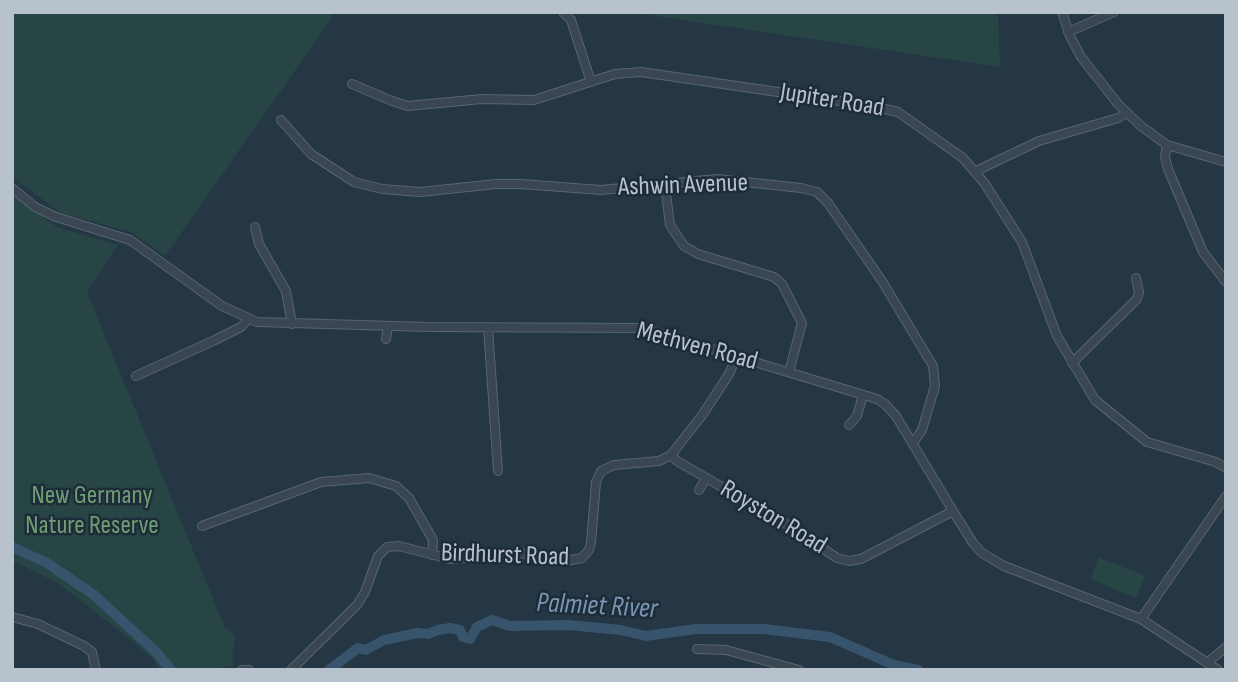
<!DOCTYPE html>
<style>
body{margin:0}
#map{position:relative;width:1238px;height:682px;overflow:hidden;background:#253644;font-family:"Sofia Sans Condensed",sans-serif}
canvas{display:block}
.frame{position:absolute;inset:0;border:14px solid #b7c2cd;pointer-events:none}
</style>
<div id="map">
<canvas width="1238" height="682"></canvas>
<div class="frame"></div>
</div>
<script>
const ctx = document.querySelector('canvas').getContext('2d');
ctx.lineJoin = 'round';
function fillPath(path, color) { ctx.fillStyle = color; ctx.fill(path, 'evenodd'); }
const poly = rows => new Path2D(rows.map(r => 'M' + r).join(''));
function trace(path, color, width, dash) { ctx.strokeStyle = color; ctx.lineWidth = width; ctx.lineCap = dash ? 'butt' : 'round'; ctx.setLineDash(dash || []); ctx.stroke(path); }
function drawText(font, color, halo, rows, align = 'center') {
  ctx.font = font + ' "Sofia Sans Condensed",sans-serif'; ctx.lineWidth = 5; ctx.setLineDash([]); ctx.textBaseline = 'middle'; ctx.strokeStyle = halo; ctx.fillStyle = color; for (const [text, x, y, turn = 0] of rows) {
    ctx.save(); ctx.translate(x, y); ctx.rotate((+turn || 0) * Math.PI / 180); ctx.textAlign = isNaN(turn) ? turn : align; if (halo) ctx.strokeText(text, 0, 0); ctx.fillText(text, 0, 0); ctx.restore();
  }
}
fillPath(poly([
 [12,12,336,12,165,256,131,232,61,213,12,177],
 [628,12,998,12,1000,67],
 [12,194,57,227,118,245,87,292,225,628,236,635,232,657,234,666,204,670,159,670,154,660,131,640,58,583,12,561],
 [1099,557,1145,576,1136,598,1090,579]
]), '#274545');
trace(poly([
 [12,547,47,563,94,595,156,652,171,670],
 [329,670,358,648,366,650,384,640,417,633,428,634,438,630,450,628,460,630,463,637,470,639,477,627,492,620,510,626,568,625,621,630,646,636,696,629,764,629,830,637,894,665,918,670]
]), '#38546c', 10);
const minor = poly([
 [563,12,571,20,591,82],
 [1062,12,1070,36,1081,57,1118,104,1141,126,1167,145,1226,162],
 [1068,32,1114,12],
 [352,84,392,101,408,106,482,99,534,100,615,74,641,72,867,105,898,112,963,158,985,184,1022,242,1057,336,1095,400,1147,442,1216,462,1226,468],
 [281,120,311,154,354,182,382,189,420,192,496,184,521,184,601,190,717,179,801,188,817,192,828,203,882,281,933,366,935,386,922,430,913,443],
 [1167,145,1165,157,1168,169,1203,252,1226,282],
 [976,171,1039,141,1118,118,1126,113],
 [665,185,670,225,684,246,698,254,774,277,782,284,802,323,789,372],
 [12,188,35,207,56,217,130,240,222,306,257,322,429,327,642,328,877,399,885,404,896,416,953,511,973,543,982,553,1004,566,1141,619,1218,670],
 [255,227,259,244,286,291,292,324],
 [488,328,498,471],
 [386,339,388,326],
 [1072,363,1137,299,1139,292,1136,278],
 [136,376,215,340,241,327,248,319],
 [849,425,857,416,863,395],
 [671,455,677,461,786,524,837,558,849,561,861,559,953,511],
 [699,490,706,478],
 [202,526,321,482,369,478,396,486,409,498,433,540,432,555],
 [12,617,38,624,84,646,92,652,96,670],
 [1141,619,1226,496],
 [697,649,726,650,799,670],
 [1207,663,1226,647],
 [242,670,249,670],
 [291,670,357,605,365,592,378,556,387,547,399,546,450,559,519,553,566,561,582,558,589,550,591,543,596,482,601,471,614,465,659,461,671,455,703,414,729,374,737,356]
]);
trace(minor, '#586571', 10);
trace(minor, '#3a4753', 8);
drawText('26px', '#b7c2cd', '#1e2c39', [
 ["Jupiter Road",832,101,9],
 ["Ashwin Avenue",683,186,-2],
 ["Methven Road",697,347,15],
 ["Royston Road",773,518,31],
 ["Birdhurst Road",505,556,2]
]);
drawText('26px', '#6d9f73', '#1e2c39', [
 ["New Germany",92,496],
 ["Nature Reserve",92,526]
]);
drawText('italic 28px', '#7696b2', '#1e2c39', [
 ["Palmiet River",597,607,3]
]);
</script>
